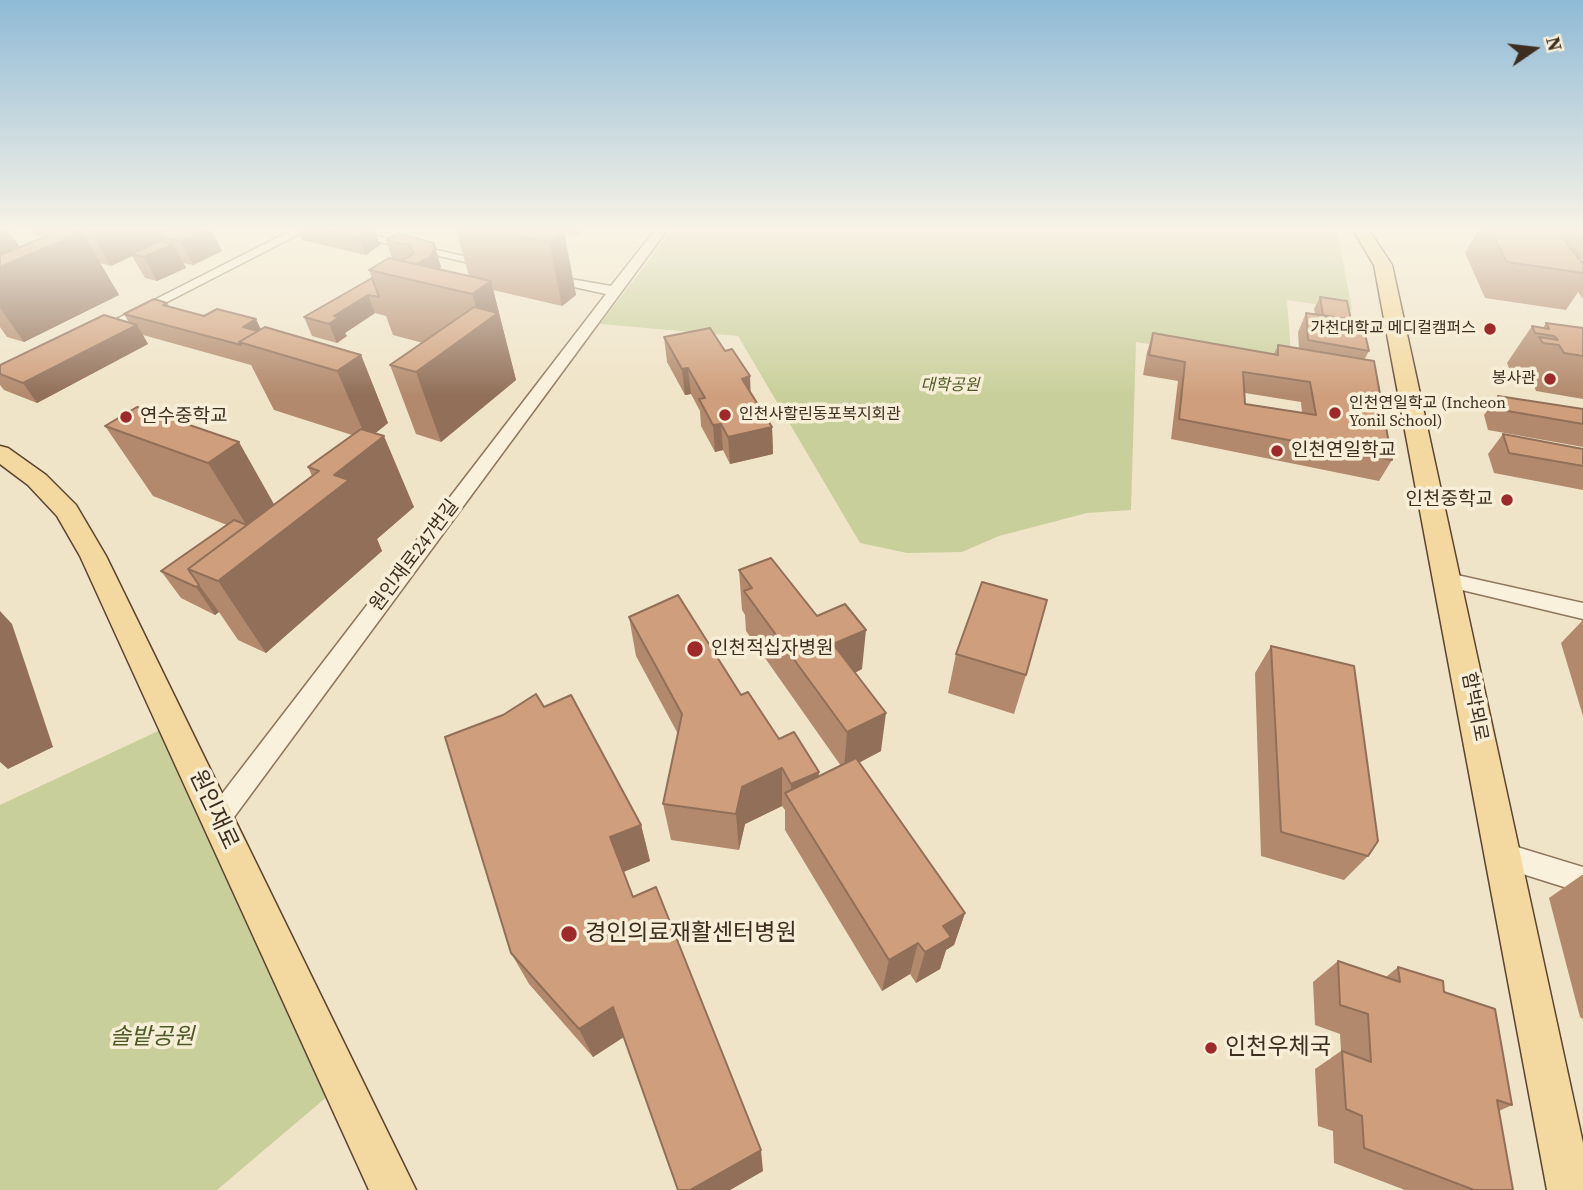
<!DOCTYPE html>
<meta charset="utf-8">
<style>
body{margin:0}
#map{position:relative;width:1583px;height:1190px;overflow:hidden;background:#f0e4c8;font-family:"Source Serif 4",serif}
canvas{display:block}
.north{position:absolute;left:1499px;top:14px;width:70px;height:70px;-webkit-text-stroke:5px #f7eed8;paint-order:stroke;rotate:76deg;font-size:19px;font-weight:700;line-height:28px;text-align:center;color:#3d2e20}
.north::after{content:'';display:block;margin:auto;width:24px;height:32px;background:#3d2e20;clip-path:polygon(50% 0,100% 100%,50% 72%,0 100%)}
</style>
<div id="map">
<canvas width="1583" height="1190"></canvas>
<div class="north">N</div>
</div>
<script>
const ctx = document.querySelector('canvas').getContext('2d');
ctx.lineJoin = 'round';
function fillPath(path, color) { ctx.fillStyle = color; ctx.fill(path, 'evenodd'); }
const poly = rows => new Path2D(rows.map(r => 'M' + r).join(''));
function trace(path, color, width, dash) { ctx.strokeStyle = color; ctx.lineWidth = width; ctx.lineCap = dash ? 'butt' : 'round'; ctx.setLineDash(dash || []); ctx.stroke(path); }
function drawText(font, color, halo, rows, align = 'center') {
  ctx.font = font + ' "Source Serif 4","Noto Sans KR",serif'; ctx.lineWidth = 7; ctx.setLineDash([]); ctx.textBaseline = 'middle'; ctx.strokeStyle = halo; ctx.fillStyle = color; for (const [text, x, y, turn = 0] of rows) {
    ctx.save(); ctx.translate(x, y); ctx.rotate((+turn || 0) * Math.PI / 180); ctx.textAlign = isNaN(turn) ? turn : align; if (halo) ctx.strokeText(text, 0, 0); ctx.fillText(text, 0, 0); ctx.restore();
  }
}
fillPath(poly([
 [672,230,1337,230,1352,310,1287,300,1292,366,1136,342,1131,510,1087,513,999,536,962,552,907,553,860,543,738,336,600,324],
 [173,724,342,1084,217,1190,0,1190,0,805]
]), '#c9cf9b');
const minor = poly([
 [292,230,307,230,101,336,96,337,89,333,292,230],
 [328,230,350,230,498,264,491,268,328,230],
 [655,230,667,230,226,828,217,832,208,828,204,820,208,812,606,294,542,280,542,274,611,286,655,230],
 [1448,573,1583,603,1583,619,1441,585,1438,580,1441,575,1448,573],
 [1504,843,1583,867,1583,893,1494,865,1490,856,1494,847,1504,843]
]);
const major = poly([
 [1353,230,1369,230,1392,265,1583,1143,1583,1190,1547,1190,1374,265,1353,230],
 [0,446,8,448,46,475,76,505,106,556,416,1190,369,1190,80,556,57,516,28,485,0,464,0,446]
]);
trace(minor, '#8d765c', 3);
trace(major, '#5b4430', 3);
fillPath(minor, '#faf1dc');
fillPath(major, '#f3d9a0');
fillPath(poly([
 [0,230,14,230,9,232,20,247,44,237,31,234,29,230,211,230,222,251,193,265,183,263,186,268,157,281,145,278,132,256,111,266,100,263,119,295,24,342,7,337,0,327],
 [298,230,374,230,380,245,366,255,302,240],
 [456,230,584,230,576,235,564,232,576,295,562,306,493,290,516,380,441,442,416,434,390,365,423,343,393,335,386,316,375,313,345,333,347,336,337,343,312,336,304,317,372,278,369,270,402,260,392,258,386,240,398,233,441,267,439,270,469,276],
 [1478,230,1583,230,1583,260,1580,259,1583,264,1583,299,1578,292,1566,310,1485,298,1465,253],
 [1320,297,1351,320,1369,351,1364,360,1392,460,1379,481,1171,439,1178,381,1143,375,1147,352,1153,333,1274,354,1278,345,1299,349,1298,332,1306,313,1315,314,1314,309],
 [1245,393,1301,402,1302,413,1245,404],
 [167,303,169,306,204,316,361,355,388,423,375,433,414,507,377,539,382,551,266,653,238,640,219,612,215,615,181,598,161,571,227,525,153,496,105,426,137,407,274,505,312,476,308,467,352,435,274,410,251,365,143,335,148,344,37,403,4,390,0,385,0,365,129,323,124,314],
 [1546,323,1583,328,1583,399,1536,391,1533,383,1517,380,1513,374,1515,371,1510,370,1507,363,1532,326,1543,328],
 [664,337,725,351,750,376,750,392,772,427,773,454,730,464,723,450,715,452,701,426,700,411,691,394,685,395,667,362],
 [1498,396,1583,409,1583,447,1488,430,1484,415],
 [1503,434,1583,449,1583,490,1494,473,1488,454],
 [739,570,817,616,862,669,855,673,881,751,859,763,965,913,954,945,946,950,940,969,916,983,910,974,882,991,785,830,785,810,782,806,745,824,739,850,671,840,663,804,678,734,636,656,629,617,741,695,779,739,818,777,841,766,746,631,745,615,742,610],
 [1583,620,1583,716,1561,643],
 [1271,646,1368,856,1344,880,1261,856,1255,673],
 [956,654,1026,675,1014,714,948,693],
 [544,707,641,825,650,861,623,872,633,897,763,1171,730,1190,678,1190,624,1037,593,1057,529,984,511,953,503,715],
 [1582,875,1583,875,1583,1019,1580,1017,1549,898],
 [1338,961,1386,977,1398,967,1444,992,1512,1105,1499,1111,1513,1190,1405,1190,1334,1163,1333,1131,1318,1126,1315,1069,1341,1051,1340,1034,1315,1025,1313,982]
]), '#b2896c');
fillPath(poly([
 [0,230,14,230,9,232,26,256,82,232,119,295,24,342,0,308],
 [44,230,50,230,54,236,50,238],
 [90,230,189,230,157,236,160,243,131,254,132,256,111,266],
 [207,230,211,230,222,251,193,265,181,242],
 [370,230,374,230,380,245,366,255,359,237],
 [575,230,584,230,576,235],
 [564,232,576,295,562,306,549,242],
 [434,243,441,267,436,275,397,276],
 [173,244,186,268,157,281,144,257],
 [491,281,516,380,441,442,416,372,481,325,472,294],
 [368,295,375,313,345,333,347,336,337,343,329,324,334,316],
 [256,319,265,338,243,327],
 [137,325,148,344,37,403,23,383],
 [361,355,388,423,367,440,337,371],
 [688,368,691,394,685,395,682,369],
 [750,376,751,402,742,379],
 [721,424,723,450,715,452,713,425],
 [772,427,773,454,730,464,728,437],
 [384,436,414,507,377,539,382,551,266,653,218,581,334,475],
 [239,442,279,513,252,534,208,463],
 [199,585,219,612,215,615,196,587],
 [0,611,12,624,53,747,8,769,0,762],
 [866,630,862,669,831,684,833,644],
 [886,713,881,751,844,770,847,732],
 [782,768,782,806,745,824,739,850,736,814,742,787],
 [819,772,817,809,791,804,791,784],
 [641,825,650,861,621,873,610,837],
 [965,913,954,945,946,950,940,969,916,983,925,952,943,926],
 [918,943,910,974,882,991,889,960],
 [613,1007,625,1036,593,1057,579,1029],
 [761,1150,763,1171,730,1190,690,1190]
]), '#916f58');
const building = poly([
 [62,230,71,230,82,232,0,267,0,255,62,230],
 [170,230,207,230,181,242,157,236,170,230],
 [327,230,370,230,359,237,327,230],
 [490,230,554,230,564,232,549,242,490,230],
 [1490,230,1557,230,1583,264,1583,273,1507,262,1490,230],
 [398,233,434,243,435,249,430,257,417,264,401,261,413,254,411,246,386,240,398,233],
 [161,241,173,244,144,257,131,254,161,241],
 [389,258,491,281,472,294,369,270,389,258],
 [372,278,379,297,368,295,334,316,339,317,329,324,304,317,372,278],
 [1320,297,1347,301,1351,320,1323,315,1320,297],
 [154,299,167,303,163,305,204,316,217,309,256,319,243,327,258,331,239,342,241,345,124,314,154,299],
 [474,307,498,313,416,372,390,365,474,307],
 [1306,313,1362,321,1369,351,1308,340,1306,313],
 [104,315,137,325,23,383,0,374,0,365,104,315],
 [1546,323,1583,328,1583,356,1564,353,1559,345,1543,343,1539,337,1558,340,1554,336,1535,333,1532,326,1549,329,1546,323],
 [265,327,361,355,337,371,239,342,265,327],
 [710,328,725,351,732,349,750,376,742,379,772,427,728,437,721,424,713,425,699,399,705,398,688,368,682,369,664,337,710,328],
 [1153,333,1278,355,1278,345,1374,361,1392,460,1179,419,1185,362,1149,355,1153,333],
 [1243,372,1310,382,1316,415,1245,404,1243,372],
 [1498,396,1583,409,1583,424,1502,410,1498,396],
 [137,407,239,442,208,463,105,426,137,407],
 [361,429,384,436,334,475,349,480,218,581,188,569,319,471,308,467,361,429],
 [1503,434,1583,449,1583,466,1509,453,1503,434],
 [234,520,247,525,188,569,199,585,196,587,161,571,234,520],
 [771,558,817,616,845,604,866,630,833,644,886,713,847,732,744,591,752,588,739,570,771,558],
 [982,582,1047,600,1026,675,956,654,982,582],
 [678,595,741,695,748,692,779,739,794,732,819,772,791,784,782,768,742,787,736,814,663,804,682,714,629,617,678,595],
 [1271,646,1354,666,1378,841,1368,856,1281,832,1271,646],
 [536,694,544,707,571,695,641,825,610,837,633,897,656,887,761,1150,690,1190,678,1190,613,1007,579,1029,511,953,445,737,503,715,536,694],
 [856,758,965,913,943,926,951,937,925,952,918,943,889,960,785,793,856,758],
 [1338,961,1400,982,1398,967,1443,981,1444,992,1495,1009,1512,1105,1497,1100,1513,1190,1474,1190,1364,1148,1362,1116,1346,1109,1342,1051,1371,1062,1368,1014,1340,1005,1338,961]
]);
fillPath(building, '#cf9f7d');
trace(building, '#916f58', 2);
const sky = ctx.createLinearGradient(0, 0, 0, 396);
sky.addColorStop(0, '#8fbad6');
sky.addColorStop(0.58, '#f8f3e6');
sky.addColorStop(1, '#f8f3e600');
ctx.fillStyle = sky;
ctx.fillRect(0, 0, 1583, 396);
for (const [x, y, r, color] of [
 [1490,329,7,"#9e2a2b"],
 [1550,379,7,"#9e2a2b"],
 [1335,413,7,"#9e2a2b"],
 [725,415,7,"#9e2a2b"],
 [126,417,7,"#9e2a2b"],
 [1277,451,7,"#9e2a2b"],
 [1507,500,7,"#9e2a2b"],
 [695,649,9,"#9e2a2b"],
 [569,934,9,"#9e2a2b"],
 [1211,1048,7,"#9e2a2b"]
]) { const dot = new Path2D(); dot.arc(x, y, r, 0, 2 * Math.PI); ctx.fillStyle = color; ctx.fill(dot); trace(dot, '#f7eed8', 2.5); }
drawText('16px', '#3d2e20', '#f7eed8', [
 ["가천대학교 메디컬캠퍼스",1476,329],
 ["봉사관",1536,379],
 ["인천연일학교 (Incheon",1349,404,"left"],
 ["Yonil School)",1349,422,"left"],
 ["인천사할린동포복지회관",739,415,"left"]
], 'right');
drawText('italic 16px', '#4d5a26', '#f7eed8', [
 ["대학공원",950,386]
]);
drawText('19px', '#3d2e20', '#f7eed8', [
 ["연수중학교",140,417],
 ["인천연일학교",1291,451],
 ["인천중학교",1493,500,"right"],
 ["인천적십자병원",711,649]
], 'left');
drawText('19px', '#3d2e20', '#f7eed8', [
 ["원인재로247번길",415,556,-53],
 ["함박뫼로",1474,707,79]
]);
drawText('23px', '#3d2e20', '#f7eed8', [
 ["원인재로",213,810,65]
]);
drawText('23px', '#3d2e20', '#f7eed8', [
 ["경인의료재활센터병원",585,934],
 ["인천우체국",1225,1048]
], 'left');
drawText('italic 23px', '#4d5a26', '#f7eed8', [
 ["솔밭공원",152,1038]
]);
</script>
